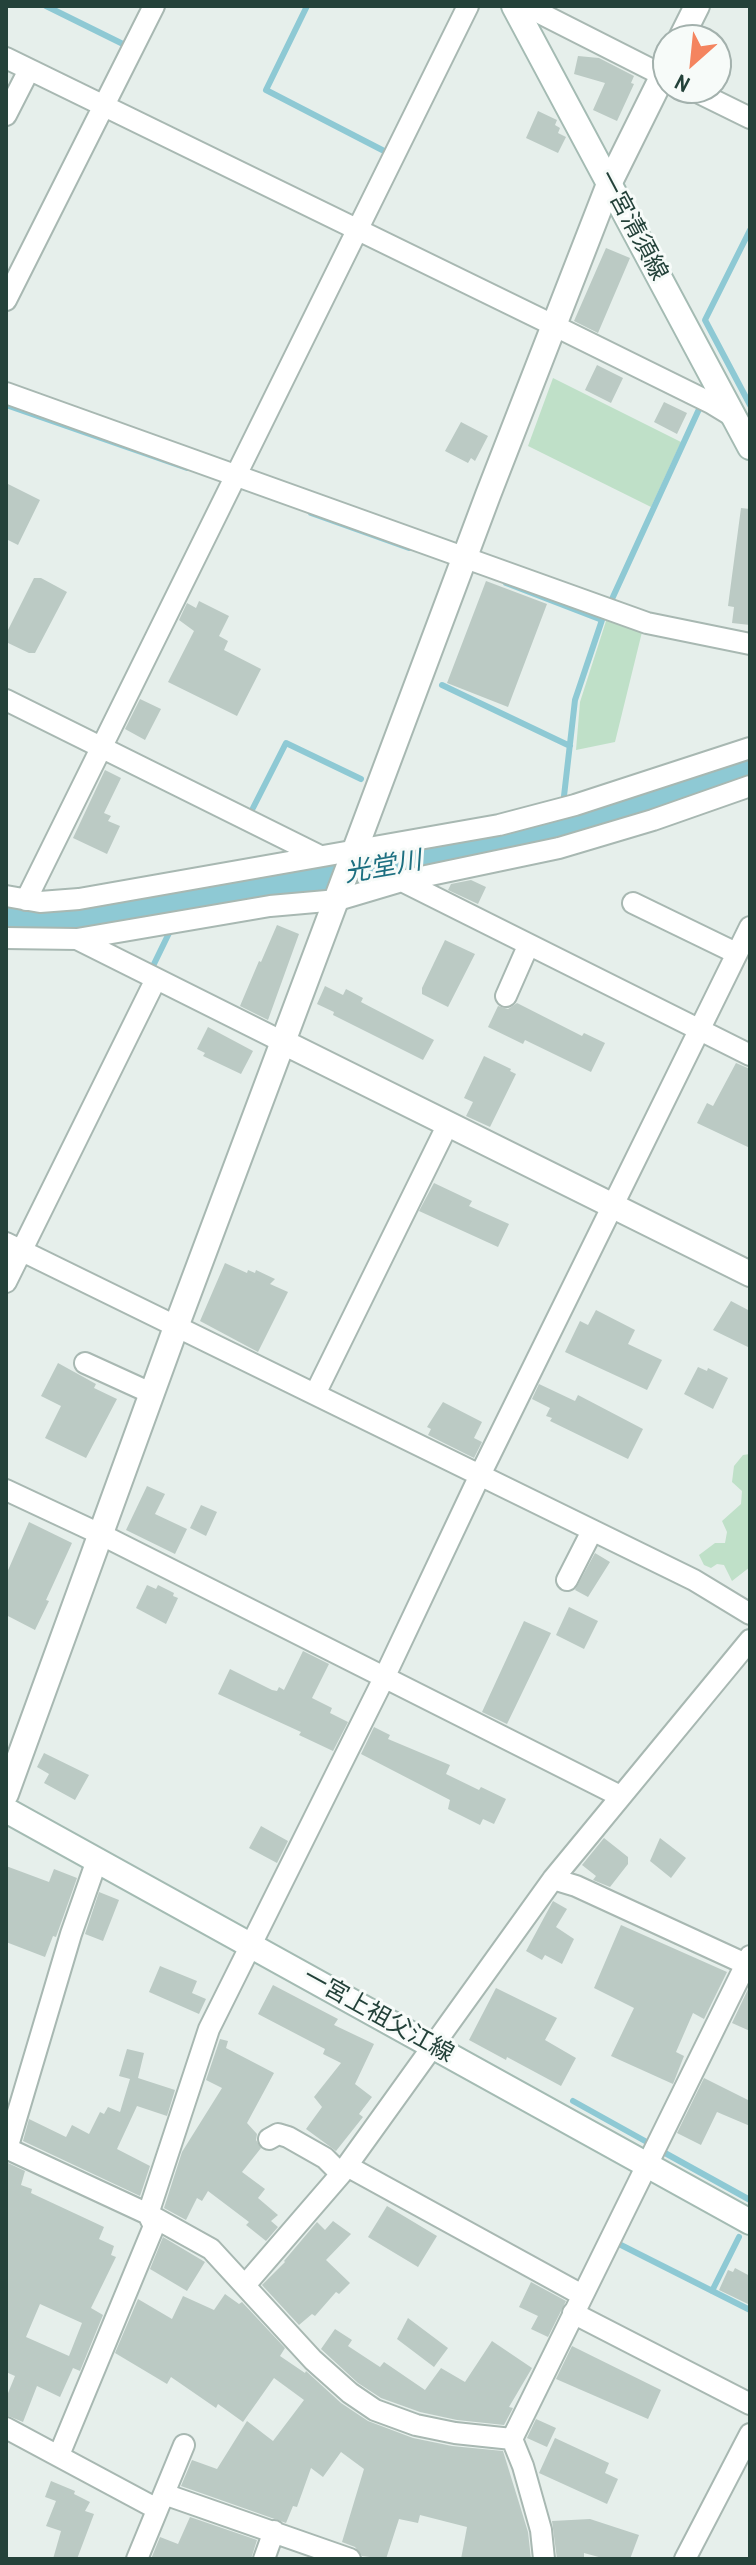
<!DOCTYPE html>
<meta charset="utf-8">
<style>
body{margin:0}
#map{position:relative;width:756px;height:2565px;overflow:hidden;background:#e6efeb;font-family:"Archivo Narrow",sans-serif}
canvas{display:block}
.frame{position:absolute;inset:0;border:8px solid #24423a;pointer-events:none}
.north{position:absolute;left:652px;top:24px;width:80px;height:80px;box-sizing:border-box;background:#f7fbf9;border:2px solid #a3b1ad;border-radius:50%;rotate:207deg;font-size:22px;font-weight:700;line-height:32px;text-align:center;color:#24423a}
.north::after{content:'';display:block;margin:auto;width:28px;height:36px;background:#f4845f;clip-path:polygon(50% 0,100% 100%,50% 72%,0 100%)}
</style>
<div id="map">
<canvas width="756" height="2565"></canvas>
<div class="frame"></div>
<div class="north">N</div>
</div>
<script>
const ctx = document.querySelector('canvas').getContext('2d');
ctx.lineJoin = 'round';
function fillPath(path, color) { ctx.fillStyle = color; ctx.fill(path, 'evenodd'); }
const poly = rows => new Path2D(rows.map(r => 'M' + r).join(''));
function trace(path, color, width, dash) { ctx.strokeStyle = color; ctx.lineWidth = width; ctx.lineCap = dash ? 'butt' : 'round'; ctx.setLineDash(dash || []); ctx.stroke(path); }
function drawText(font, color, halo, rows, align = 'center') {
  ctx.font = font + ' "Archivo Narrow","Noto Sans JP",sans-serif'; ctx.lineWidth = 6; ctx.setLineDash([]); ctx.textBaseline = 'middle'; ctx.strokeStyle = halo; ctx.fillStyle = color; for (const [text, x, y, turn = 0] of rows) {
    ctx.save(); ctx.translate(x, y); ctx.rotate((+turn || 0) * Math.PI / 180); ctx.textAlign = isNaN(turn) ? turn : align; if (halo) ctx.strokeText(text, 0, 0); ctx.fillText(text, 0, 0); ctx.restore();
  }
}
fillPath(poly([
 [553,378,681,442,651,507,528,446],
 [607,618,643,628,615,742,576,750,580,702],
 [750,1454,750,1567,732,1581,724,1565,717,1564,711,1568,704,1565,699,1555,715,1543,725,1543,727,1532,722,1521,741,1504,742,1491,732,1482,734,1466,743,1455]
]), '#bfe0c8');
trace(poly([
 [46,6,127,46],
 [307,6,266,90,388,153],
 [750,230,705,320,750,405],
 [6,405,187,468],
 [311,513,409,548],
 [506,583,602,620,575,700,564,796],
 [612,599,700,407],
 [442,685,570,746],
 [253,808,286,743,361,779],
 [177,918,184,902],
 [153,966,171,929],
 [573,2101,645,2141],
 [665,2153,750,2200],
 [616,2246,617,2243,750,2310],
 [712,2291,739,2237]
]), '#8ec9d4', 6);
trace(poly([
 [6,916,40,920,131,910,407,866,574,823,750,766]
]), '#8ec9d4', 36);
fillPath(poly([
 [578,56,599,58,634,76,631,83,634,84,617,121,593,110,605,83,574,74],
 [538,111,557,120,555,125,560,128,558,133,566,137,558,153,526,138],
 [606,248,630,258,598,333,574,321],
 [597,365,623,378,611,403,585,390],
 [664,402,687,413,677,434,654,422],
 [461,422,488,436,475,461,471,458,468,463,445,451],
 [6,483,40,500,18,545,6,539],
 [741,508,750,509,750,625,732,623,734,607,728,606],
 [34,578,41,578,67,592,35,653,29,653,6,642,6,634],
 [486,581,547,604,508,707,447,683],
 [199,601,229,616,219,636,228,641,224,650,261,669,237,716,168,682,194,631,179,620,187,603,196,608],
 [140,699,161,709,145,740,125,729],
 [105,770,121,778,104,813,111,816,108,821,120,826,107,854,73,838],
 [471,880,486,887,478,904,448,890,451,884],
 [277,925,299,934,268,1020,240,1006,259,961,261,962],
 [445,940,475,954,448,1007,422,994,422,988],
 [325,986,343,995,346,989,363,998,361,1002,434,1040,423,1060,333,1015,334,1012,317,1004],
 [517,1003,582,1036,584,1033,605,1043,591,1072,525,1040,523,1044,488,1027,498,1006,508,1009],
 [208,1027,253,1051,241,1074,203,1056,205,1053,197,1049],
 [484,1056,511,1069,510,1071,516,1074,490,1127,466,1116,473,1102,464,1098],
 [736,1063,750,1069,750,1148,697,1123,707,1103,713,1106],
 [434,1183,472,1201,469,1206,509,1224,498,1247,419,1211],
 [225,1263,247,1273,248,1270,255,1273,256,1270,275,1279,270,1284,288,1292,258,1352,200,1321],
 [731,1301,750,1311,750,1348,713,1330],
 [596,1310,635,1330,628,1344,662,1360,647,1390,565,1352,580,1321,588,1325],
 [58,1363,96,1384,94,1388,117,1399,86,1458,45,1438,61,1406,41,1396],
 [698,1367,707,1371,708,1368,728,1378,713,1409,684,1394],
 [539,1384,575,1401,578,1395,643,1429,628,1459,550,1421,552,1418,546,1416,550,1408,532,1399],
 [443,1402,482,1422,474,1438,482,1442,474,1458,428,1435,431,1429,427,1427],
 [147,1486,165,1494,155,1514,187,1529,175,1554,126,1530],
 [201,1505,217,1512,206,1536,190,1528],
 [29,1522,72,1543,46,1600,49,1601,35,1630,6,1615,6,1575],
 [595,1553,610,1562,588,1597,575,1590],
 [147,1585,156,1589,158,1585,174,1593,173,1596,178,1598,166,1624,136,1608],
 [569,1607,598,1621,584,1649,556,1635],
 [524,1621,551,1633,507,1724,482,1712],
 [303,1651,329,1664,312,1698,332,1708,330,1713,348,1722,333,1751,299,1735,301,1732,218,1694,230,1669,272,1690,277,1691,279,1687,284,1690],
 [374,1727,390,1735,388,1739,450,1765,446,1774,479,1790,481,1787,506,1799,494,1824,483,1819,480,1825,448,1809,450,1800,361,1754],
 [44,1753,89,1775,75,1800,44,1783,49,1774,37,1767],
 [261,1826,288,1841,277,1863,249,1848],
 [604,1838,628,1857,628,1864,610,1887,593,1880,596,1876,582,1865],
 [660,1838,686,1858,671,1878,650,1861],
 [6,1866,49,1882,54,1869,77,1878,56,1937,53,1936,45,1957,6,1942],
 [99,1892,119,1900,103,1941,85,1934],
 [553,1901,567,1909,556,1927,574,1939,562,1964,545,1955,542,1960,526,1951],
 [621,1925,727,1972,704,2019,693,2013,676,2052,684,2056,673,2084,611,2056,634,2008,594,1988],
 [160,1966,197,1981,192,1993,206,1999,199,2014,149,1992],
 [273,1985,338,2019,334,2025,374,2044,355,2084,372,2097,359,2114,363,2117,336,2151,306,2129,322,2107,314,2097,341,2063,323,2054,325,2049,258,2014],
 [750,1985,750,2031,732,2023],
 [496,1988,557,2018,545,2040,576,2058,561,2086,507,2057,506,2060,469,2040],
 [220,2039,228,2041,226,2048,274,2073,247,2123,257,2134,256,2140,261,2148,242,2172,265,2189,258,2198,278,2215,271,2221,278,2227,266,2241,246,2225,249,2222,208,2191,202,2201,197,2198,186,2220,164,2208,182,2152,222,2088,206,2080],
 [127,2049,144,2053,138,2078,175,2090,167,2116,137,2106,117,2149,150,2166,140,2196,23,2141,29,2119,66,2137,72,2125,89,2134,100,2112,104,2114,108,2107,120,2112,130,2079,119,2076],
 [704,2078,750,2101,750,2126,717,2112,701,2145,677,2133],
 [6,2162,25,2171,21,2185,32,2189,31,2193,104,2227,99,2239,114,2246,111,2255,116,2257,91,2308,103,2315,80,2371,73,2368,60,2397,37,2386,23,2422,6,2415,6,2398,15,2376,6,2372],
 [40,2304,82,2323,69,2356,26,2337],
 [387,2206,437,2236,418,2267,368,2237],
 [333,2221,351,2234,326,2260,350,2283,339,2294,336,2292,315,2316,312,2314,299,2325,262,2285,285,2262,284,2261,317,2222,325,2230],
 [163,2237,205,2262,187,2291,150,2269],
 [735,2268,750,2276,750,2305,719,2290,728,2270,733,2272],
 [531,2282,566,2301,548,2337,531,2329,538,2316,519,2307],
 [225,2294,239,2304,242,2302,285,2348,280,2356,305,2373,306,2371,341,2403,368,2421,413,2438,452,2446,503,2451,528,2532,531,2559,461,2559,467,2527,420,2515,418,2523,399,2519,386,2559,362,2556,355,2547,342,2542,364,2469,341,2452,323,2477,311,2468,297,2507,293,2506,286,2523,181,2486,192,2460,217,2469,247,2421,273,2441,304,2400,274,2378,243,2422,218,2404,216,2408,171,2377,167,2384,115,2353,138,2299,172,2319,183,2296,214,2310],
 [408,2318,448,2348,434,2367,397,2339],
 [335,2329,352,2340,348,2346,380,2367,384,2362,425,2390,441,2368,465,2382,492,2341,532,2368,509,2407,513,2408,504,2425,457,2420,420,2412,381,2398,358,2383,321,2349],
 [572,2346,661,2390,648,2419,556,2379],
 [536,2419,556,2428,547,2447,527,2438],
 [555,2438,609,2463,605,2473,618,2479,607,2504,539,2473],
 [51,2481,75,2491,74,2494,90,2502,85,2511,94,2514,77,2559,53,2559,61,2531,46,2526,56,2501,45,2497],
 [190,2517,257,2540,251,2559,151,2559,160,2537,178,2544],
 [590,2519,639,2535,630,2559,606,2559,584,2553,584,2559,557,2559,552,2521]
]), '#bbcac4');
const minor = poly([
 [526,6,668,78],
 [6,58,553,325,711,403,734,417],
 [689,88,750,118],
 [6,115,29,70],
 [6,300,154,6],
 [6,393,647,623,750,644],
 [6,700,320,856],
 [402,881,559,848,653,820,750,786],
 [6,896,40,902,79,899,499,825,575,805,750,748],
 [26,900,468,6],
 [633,903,736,953],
 [6,938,77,939,283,1042],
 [77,939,270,906,338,900,402,881,750,1055],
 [506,996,528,946],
 [6,1243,694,1580,750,1614],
 [6,1282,156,979],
 [85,1363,153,1394],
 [315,1394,448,1124],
 [6,1490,100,1534,620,1796],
 [567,1580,592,1531],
 [553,1879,576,1886,750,1966],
 [269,2139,278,2134,288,2137,325,2158,341,2174],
 [6,2148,148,2214,211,2249,313,2360,350,2393,375,2410,416,2425,455,2433,512,2439],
 [7,2149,71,1934,97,1860],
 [347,2166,582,2295],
 [246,2284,341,2174,553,1879,750,1640],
 [573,2313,750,2404],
 [6,2428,157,2509],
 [59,2455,154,2226,148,2214,209,2029,384,1678,480,1475,750,927],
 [164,2494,350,2559],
 [137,2559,184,2445],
 [264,2559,274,2531],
 [544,2559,541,2530,523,2466,512,2439,750,1956],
 [685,2559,750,2434]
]);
const tertiary = poly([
 [680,40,697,6],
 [283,1042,750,1274],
 [6,1794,176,1327,488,495,609,184,668,65]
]);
const secondary = poly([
 [514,6,750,447],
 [6,1810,750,2222]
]);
trace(minor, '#a8b8b2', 24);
trace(tertiary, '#a8b8b2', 28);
trace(secondary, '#a4bbb3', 28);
trace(minor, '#fff', 20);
trace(tertiary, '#fff', 24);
trace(secondary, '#fff', 24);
drawText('24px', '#24423a', '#f7fbf9', [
 ["一宮清須線",632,226,62],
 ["一宮上祖父江線",378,2016,29]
]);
drawText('italic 26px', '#1c6f80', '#f7fbf9', [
 ["光堂川",383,868,-10]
]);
</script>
